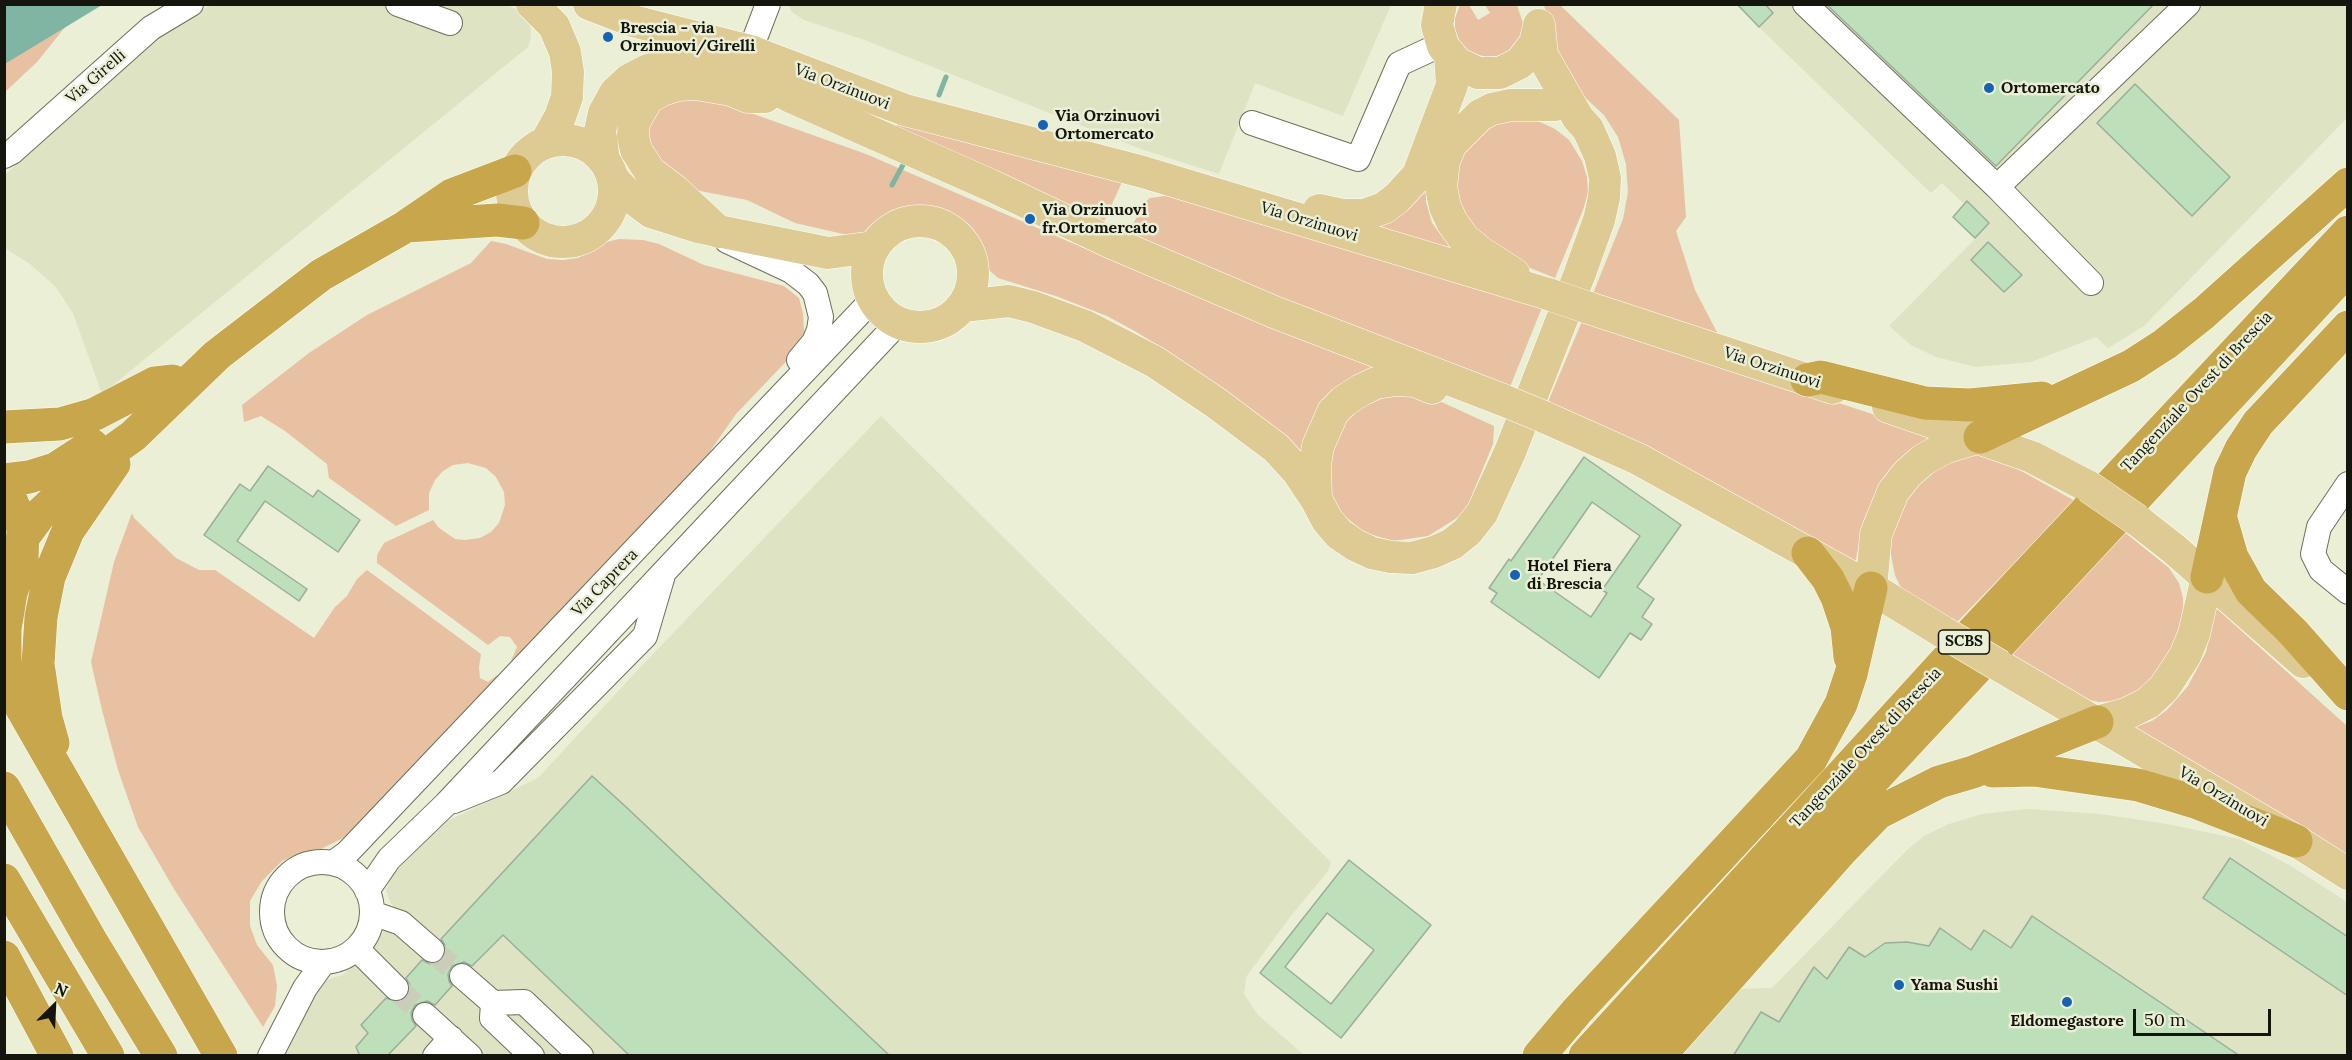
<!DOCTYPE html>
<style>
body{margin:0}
#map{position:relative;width:2352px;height:1060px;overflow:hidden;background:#eaefd6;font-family:Lora,serif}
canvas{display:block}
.frame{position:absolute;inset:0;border:6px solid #14150d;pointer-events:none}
.north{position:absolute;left:24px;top:976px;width:60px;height:60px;-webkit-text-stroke:4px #eaefd6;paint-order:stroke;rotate:24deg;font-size:16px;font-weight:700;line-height:24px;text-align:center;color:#14150d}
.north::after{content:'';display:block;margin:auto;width:21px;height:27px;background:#14150d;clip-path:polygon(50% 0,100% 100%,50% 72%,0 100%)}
.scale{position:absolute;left:2133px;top:1009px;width:138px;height:27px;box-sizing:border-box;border:3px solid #14150d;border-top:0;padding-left:8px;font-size:18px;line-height:21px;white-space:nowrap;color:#14150d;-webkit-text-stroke:4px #eaefd6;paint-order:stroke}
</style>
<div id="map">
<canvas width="2352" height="1060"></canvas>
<div class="frame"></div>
<div class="north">N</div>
<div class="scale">50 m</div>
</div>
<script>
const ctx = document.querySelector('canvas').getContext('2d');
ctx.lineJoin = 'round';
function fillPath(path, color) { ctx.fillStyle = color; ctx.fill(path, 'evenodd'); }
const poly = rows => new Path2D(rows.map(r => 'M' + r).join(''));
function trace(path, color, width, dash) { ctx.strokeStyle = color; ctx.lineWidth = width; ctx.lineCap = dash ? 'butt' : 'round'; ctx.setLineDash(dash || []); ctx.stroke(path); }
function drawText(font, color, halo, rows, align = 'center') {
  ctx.font = font + ' Lora,serif'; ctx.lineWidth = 5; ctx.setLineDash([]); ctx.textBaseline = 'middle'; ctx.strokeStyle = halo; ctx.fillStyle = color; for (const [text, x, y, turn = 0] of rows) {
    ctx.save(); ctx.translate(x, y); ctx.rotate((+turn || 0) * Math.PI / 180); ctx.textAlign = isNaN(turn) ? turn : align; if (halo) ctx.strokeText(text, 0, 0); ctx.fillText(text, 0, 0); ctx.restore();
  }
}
fillPath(poly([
 [210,5,505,5,525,12,530,21,531,36,528,47,102,394,73,313,55,286,30,264,5,248,5,175,154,39],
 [788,5,1391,5,1343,116,1255,83,1219,174,1141,149,862,39,804,20,792,12],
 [1736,5,2347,5,2347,118,2144,326,2108,348,2096,337,2031,362,1976,367,1936,357,1911,345,1889,326,1975,239,1953,217,1964,204,1942,183,1931,193],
 [881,416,1331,862,1328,871,1290,917,1246,977,1244,994,1258,1015,1304,1055,271,1056,325,980,343,975,400,914,390,902,386,890,391,877,439,825,538,778,634,674],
 [2029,809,2100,814,2167,824,2239,839,2291,866,2347,902,2347,1055,1677,1056,1740,989,1772,988,1907,850,1924,836,1949,824,1982,814]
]), '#dde3c3');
fillPath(poly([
 [1460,5,1469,5,1478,20,1490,13,1485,5,1517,5,1523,23,1519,40,1508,52,1497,56,1486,57,1470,52,1459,40,1455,29,1455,18],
 [1544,5,1560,5,1679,120,1686,217,1676,231,1695,290,1721,340,1592,296,1623,219,1628,192,1626,164,1618,137,1604,115,1566,80],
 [66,26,37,62,5,92,5,64],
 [678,97,714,100,866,154,1079,246,1317,342,1399,372,1372,375,1306,462,1164,349,1133,330,1107,316,1056,296,998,278,980,262,964,235,951,223,935,215,920,212,903,213,864,236,852,236,795,223,747,200,674,186,639,132,641,121],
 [1519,117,1540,122,1555,129,1569,140,1582,161,1587,177,1588,193,1583,210,1555,278,1491,252,1454,211,1455,160,1485,126],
 [900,120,1122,182,1103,224,896,127],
 [1426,173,1426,202,1432,223,1453,251,1367,225],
 [1165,196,1180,197,1543,305,1510,387,1187,263,1133,236,1132,226,1144,203,1150,198],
 [619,239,643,240,659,244,704,265,784,286,799,298,803,313,804,332,798,349,736,414,706,457,515,665,511,661,517,647,510,637,500,636,488,645,377,563,377,555,384,543,433,520,439,528,455,539,465,540,480,538,491,532,499,523,505,505,504,492,496,477,486,468,468,463,453,465,443,471,435,480,429,493,429,510,396,526,329,478,327,464,285,431,261,416,244,422,242,405,309,353,367,315,471,263,491,241,506,244,547,259,563,260,578,258,607,242],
 [1583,319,1933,434,1914,448,1884,480,1864,519,1855,564,1548,402],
 [1413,389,1494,426,1493,444,1468,505,1460,516,1428,536,1393,541,1366,533,1343,515,1329,492,1324,460,1354,404],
 [1975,455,1989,457,2007,463,2075,501,1956,623,1902,590,1895,575,1889,545,1892,528,1911,492,1939,466],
 [132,513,134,518,176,558,199,570,215,570,314,638,335,607,347,596,357,579,367,570,481,654,479,667,480,678,488,682,497,675,501,680,363,821,343,838,321,849,300,853,282,861,262,881,250,901,250,926,257,945,273,965,277,986,275,1006,263,1027,174,889,138,827,118,770,102,710,91,662,114,562],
 [2123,531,2169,568,2179,583,2183,598,2183,616,2171,653,2150,684,2134,694,2116,701,2099,702,2080,698,2008,655],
 [2215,607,2347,726,2347,858,2128,729,2152,721,2167,710,2188,686,2206,652]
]), '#e7c1a1');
fillPath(poly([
 [5,4,102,4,102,5,5,64]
]), '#80b5a3');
trace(poly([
 [939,95,946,77],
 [892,185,904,163]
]), '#80b5a3', 5);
const building = poly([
 [1737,4,1765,4,1773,13,1759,27,1737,4],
 [1826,4,2154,4,1996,166,1826,4],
 [2135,84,2230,177,2192,216,2097,123,2135,84],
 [1967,201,1989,223,1975,238,1953,217,1967,201],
 [1988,242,2022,275,2004,292,1971,260,1988,242],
 [1584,457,1681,525,1637,587,1654,599,1642,617,1652,624,1641,640,1630,633,1599,678,1491,602,1497,593,1489,588,1509,559,1511,561,1584,457],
 [1592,502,1640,536,1602,590,1607,593,1591,617,1538,580,1592,502],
 [268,466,313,497,318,490,360,520,338,552,265,501,237,541,307,589,299,601,204,535,240,484,250,491,268,466],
 [592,776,625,806,890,1056,630,1056,503,935,472,966,464,962,452,966,448,974,449,981,452,986,435,1005,427,1001,415,1005,411,1013,412,1020,416,1026,387,1056,360,1056,356,1047,368,1033,361,1025,386,998,399,1002,406,998,410,985,406,978,422,960,430,964,442,960,446,952,445,945,441,939,592,776],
 [2230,858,2348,937,2348,996,2203,898,2230,858],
 [1349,860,1431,925,1341,1038,1260,973,1349,860],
 [1327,913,1374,950,1331,1004,1285,967,1327,913],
 [2032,916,2240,1056,1733,1056,1761,1012,1779,1022,1814,967,1827,979,1849,947,1865,957,1885,943,1907,942,1929,946,1940,928,1971,950,1984,930,2011,948,2032,916]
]);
fillPath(building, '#bde0bb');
trace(building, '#9bad9b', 1.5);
trace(poly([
 [432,950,462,976],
 [396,988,425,1015]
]), '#caceb8', 24, [24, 12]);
const minor = poly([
 [398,4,450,23],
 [1805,4,1997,187,2091,283],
 [750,51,768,4],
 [1252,123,1358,159,1399,64,1442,44],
 [4,156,12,152,151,28,191,4],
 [1997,187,2188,4],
 [727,241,791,271,808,284,815,293,821,317,819,330,814,342,799,360],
 [2348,484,2319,527,2313,554,2321,570,2348,592],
 [454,801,501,782,645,636,663,575],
 '272 912a50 50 0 1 1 100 0a50 50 0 1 1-100 0Z',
 [333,863,347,853,873,299],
 [367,891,389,859,446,804,898,323],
 [372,913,401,923,432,950],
 [357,949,396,988],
 [462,976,493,1003,524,1002,581,1056],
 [493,1003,492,1018,532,1056],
 [425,1015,470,1056],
 [270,1056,305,988,323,963],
 [435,1056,451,1038]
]);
const major = poly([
 [532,4,554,26,565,52,568,72,567,97,560,117,546,142],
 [589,4,633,21,750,51,905,110,1143,172,1548,294],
 [1441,4,1437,25,1443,46,1457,63,1478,73,1500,73,1520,63,1535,43,1539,26],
 [699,52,789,96,990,185,1110,242,1274,312,1503,400],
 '512 191a51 51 0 1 1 102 0a51 51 0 1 1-102 0Z',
 [604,161,600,131,604,113,615,93,629,80,648,70,668,64,686,65,713,75],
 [613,179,627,194,651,212,698,227,828,253,874,247],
 [1319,210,1343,215,1364,215,1384,208,1397,198,1418,175,1452,85,1450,56],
 '867 274a53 53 0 1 1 106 0a53 53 0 1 1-106 0Z',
 [719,232,674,190,650,172,636,150,633,136,634,122,648,98,662,90,678,85,696,84,731,90,748,97,765,97],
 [1514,274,1480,252,1464,239,1452,222,1445,207,1441,187,1444,161,1451,144,1480,115,1492,109,1511,105,1555,105],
 [963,306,1009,301,1033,307,1085,326,1155,362,1216,403,1276,448,1298,472,1316,499,1327,520,1339,534,1355,545,1372,553,1391,557,1412,558,1434,552,1452,544,1467,532,1482,513,1510,452,1580,273,1599,220,1604,198,1605,178,1600,156,1588,129,1578,118,1542,55,1539,25],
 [1586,307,1833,388],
 [1888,407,2032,457,2089,487],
 [1544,417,1638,459,1871,588,1943,632],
 [1316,499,1315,465,1318,446,1333,412,1344,401,1361,390,1376,383,1396,380,1415,381,1432,388],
 [2137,520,2174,549,2303,662],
 [1871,588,1876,534,1893,492,1907,474,1923,460,1944,448,1980,437],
 [2000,666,2296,841,2348,874],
 [2097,722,2126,714,2148,703,2164,688,2185,656,2194,634,2207,577]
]);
const highway = poly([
 [407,226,497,220,523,223],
 [1807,380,1821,377,1925,403,1970,405,2042,398],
 [4,427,60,424,95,414,155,383,173,381],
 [1980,437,2131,366,2165,344,2204,313,2348,184],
 [4,480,29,477,55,469,92,445],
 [4,492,11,500,23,528,22,560,11,593,4,604],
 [2221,519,2232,557,2251,591,2293,632,2348,694],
 [22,539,41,513,95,463,133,436,217,355,321,275,405,227,452,195,515,171],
 [1808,553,1828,579,1837,597,1847,627,1850,657],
 [2207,577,2230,472,2241,449,2258,423,2348,327],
 [11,593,5,629,5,665,17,700,221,1056],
 [53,743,46,718,38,664,41,617,49,577,68,531,114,464],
 [1993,771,2034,770,2138,785,2198,803,2296,841],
 [4,788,90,939,161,1056],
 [4,880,108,1056],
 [4,957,57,1056],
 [1539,1056,1577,1011,1811,759,1841,704,1851,674,1871,588],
 [1585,1056,1954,652,2348,232],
 [1623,1056,1819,838,2348,269],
 [1659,1056,1842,850,1878,813,1939,782,1973,772,2097,722]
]);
trace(minor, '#6c705a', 26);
trace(major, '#fff', 33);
trace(highway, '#fff', 34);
trace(minor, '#fff', 24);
trace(major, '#deca93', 32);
trace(highway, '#c8a64b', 33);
const majorBridge = poly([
 [1548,294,1586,307],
 [1503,400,1544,417],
 [2089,487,2137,520],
 [1943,632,2000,666]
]);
trace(majorBridge, '#fff', 33, []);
trace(majorBridge, '#deca93', 32);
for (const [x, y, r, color] of [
 [608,37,6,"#1762b2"],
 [1989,88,6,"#1762b2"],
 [1043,125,6,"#1762b2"],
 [1030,219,6,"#1762b2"],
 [1515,575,6,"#1762b2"],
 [1899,985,6,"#1762b2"],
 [2067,1002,6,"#1762b2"]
]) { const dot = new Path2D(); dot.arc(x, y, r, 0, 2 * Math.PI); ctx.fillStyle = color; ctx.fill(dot); trace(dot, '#eaefd6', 2); }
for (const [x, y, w] of [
 [1964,642,51]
]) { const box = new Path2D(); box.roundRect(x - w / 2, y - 12, w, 24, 4.5); ctx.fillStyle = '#eaefd6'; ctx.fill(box); trace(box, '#14150d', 1.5); }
drawText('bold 15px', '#14150d', null, [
 ["SCBS",1964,642]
]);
drawText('bold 16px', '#14150d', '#eaefd6', [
 ["Brescia - via",620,28],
 ["Orzinuovi/Girelli",620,46],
 ["Ortomercato",2001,88],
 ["Via Orzinuovi",1055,116],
 ["Ortomercato",1055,134],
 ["Via Orzinuovi",1042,210],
 ["fr.Ortomercato",1042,228],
 ["Hotel Fiera",1527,566],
 ["di Brescia",1527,584],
 ["Yama Sushi",1911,985],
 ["Eldomegastore",2067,1021,"center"]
], 'left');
drawText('16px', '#14150d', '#eaefd6', [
 ["Via Girelli",96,77,-41],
 ["Via Orzinuovi",842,87,21],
 ["Via Orzinuovi",1309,222,17],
 ["Via Orzinuovi",1772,368,18],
 ["Tangenziale Ovest di Brescia",2197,392,-47],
 ["Via Caprera",605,583,-46],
 ["Tangenziale Ovest di Brescia",1866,748,-47],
 ["Via Orzinuovi",2223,797,31]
]);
</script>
